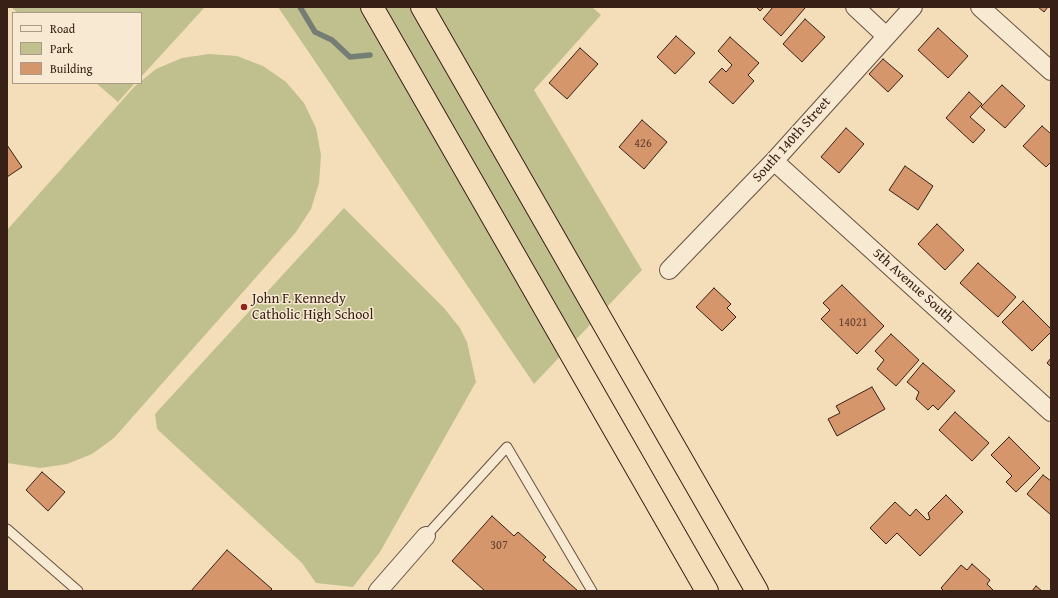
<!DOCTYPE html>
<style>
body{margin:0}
#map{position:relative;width:1058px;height:598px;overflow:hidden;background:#f4deba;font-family:"Gentium Book Plus",serif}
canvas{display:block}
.frame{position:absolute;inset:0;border:8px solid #392017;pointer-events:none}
.legend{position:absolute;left:12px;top:12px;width:130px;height:72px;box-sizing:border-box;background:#f8ead2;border:1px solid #ac9987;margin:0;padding:5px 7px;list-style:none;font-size:12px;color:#392017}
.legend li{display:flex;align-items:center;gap:8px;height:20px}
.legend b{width:20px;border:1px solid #ac9987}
</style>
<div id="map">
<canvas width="1058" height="598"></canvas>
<div class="frame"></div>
<ul class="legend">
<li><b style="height:5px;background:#f8ead2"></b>Road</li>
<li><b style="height:11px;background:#bfc08d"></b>Park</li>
<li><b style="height:11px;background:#d6966c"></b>Building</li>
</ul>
</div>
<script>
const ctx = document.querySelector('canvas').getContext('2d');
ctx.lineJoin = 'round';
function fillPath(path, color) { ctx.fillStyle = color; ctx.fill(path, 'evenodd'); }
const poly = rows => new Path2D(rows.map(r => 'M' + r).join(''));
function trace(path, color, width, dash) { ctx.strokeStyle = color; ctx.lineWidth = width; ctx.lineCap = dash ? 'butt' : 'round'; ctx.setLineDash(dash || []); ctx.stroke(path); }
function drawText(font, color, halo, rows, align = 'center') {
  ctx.font = font + ' "Gentium Book Plus",serif'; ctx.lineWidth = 3; ctx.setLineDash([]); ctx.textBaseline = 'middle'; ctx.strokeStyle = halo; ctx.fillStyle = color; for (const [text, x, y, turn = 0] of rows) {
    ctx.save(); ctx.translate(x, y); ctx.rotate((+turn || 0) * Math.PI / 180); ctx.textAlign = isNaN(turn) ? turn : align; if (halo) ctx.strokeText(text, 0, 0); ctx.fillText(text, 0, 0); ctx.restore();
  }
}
fillPath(poly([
 [11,7,205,7,141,77,141,13,18,13],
 [278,7,592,7,601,15,534,90,642,270,534,384],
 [209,54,237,56,263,66,286,82,304,103,316,128,321,155,319,183,311,209,296,232,114,438,92,454,67,464,40,468,7,463,7,230,135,86,156,69,182,58],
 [96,83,135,83,118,102],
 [344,208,444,308,460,328,467,342,476,382,380,552,353,587,316,583,302,563,157,429,155,414]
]), '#bfc08d');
trace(poly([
 [300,7,315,32,332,40,350,57,370,55]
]), '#747e75', 5.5);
const building = poly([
 [756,7,764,7,760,11,756,7],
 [773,7,803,7,805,8,781,36,763,19,773,7],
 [1038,7,1048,7,1044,12,1038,7],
 [805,19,825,37,802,62,783,44,805,19],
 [938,28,968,56,948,78,918,50,938,28],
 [676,36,695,53,675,74,657,57,676,36],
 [730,37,759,63,748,75,754,81,733,104,709,82,722,68,726,72,732,65,718,51,730,37],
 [580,48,598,64,567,99,549,83,580,48],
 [883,59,903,76,888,92,869,74,883,59],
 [1002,85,1025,106,1005,128,981,107,1002,85],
 [969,92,982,104,970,117,985,130,973,143,946,118,969,92],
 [642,120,667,142,644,169,619,147,642,120],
 [1042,126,1051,134,1051,162,1046,167,1023,146,1042,126],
 [846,128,864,144,839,173,821,157,846,128],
 [7,145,22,167,7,177,7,145],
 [905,166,933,186,918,210,889,190,905,166],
 [937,224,964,250,945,270,918,244,937,224],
 [978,263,1016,297,998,317,960,283,978,263],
 [842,285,884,326,857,354,821,319,830,310,823,303,842,285],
 [714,288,731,304,727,308,736,317,722,331,696,307,714,288],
 [1023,301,1051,329,1051,332,1032,351,1002,322,1023,301],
 [891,334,919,360,896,386,877,369,884,360,875,351,891,334],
 [1051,358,1051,367,1047,363,1051,358],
 [923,363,955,391,938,410,933,405,928,410,916,399,919,392,907,382,923,363],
 [872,387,885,409,837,436,828,419,840,413,836,406,872,387],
 [955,412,989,443,972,461,939,430,955,412],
 [1009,437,1040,468,1016,492,1006,482,1012,476,991,455,1009,437],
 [42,472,65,492,48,511,26,490,42,472],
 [1043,475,1051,481,1051,515,1027,494,1043,475],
 [946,495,963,512,920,556,897,533,886,544,870,528,895,502,910,516,916,509,927,520,930,519,928,513,946,495],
 [492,516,514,536,518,532,546,557,543,560,578,591,485,591,452,561,492,516],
 [227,550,272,589,270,591,191,591,227,550],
 [972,564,990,580,987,584,994,591,944,591,941,588,961,565,967,570,972,564],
 [1036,586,1042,591,1032,591,1036,586]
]);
fillPath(building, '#d6966c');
trace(building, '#392017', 1);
const lane = poly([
 [7,529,78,591],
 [426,536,507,447,592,591]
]);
const street = poly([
 [855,7,886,36],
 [980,7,1051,71],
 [774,161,1051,412],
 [669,270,774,161,913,7],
 [378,591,426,536]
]);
const highway = poly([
 [372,7,707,591],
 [422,7,757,591]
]);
trace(lane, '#685040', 11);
trace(street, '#685040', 20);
trace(highway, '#392017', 24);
trace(lane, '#f8ead2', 9);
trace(street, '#f8ead2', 18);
trace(highway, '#f4deba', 22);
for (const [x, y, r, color] of [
 [244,307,4,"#8f2418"]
]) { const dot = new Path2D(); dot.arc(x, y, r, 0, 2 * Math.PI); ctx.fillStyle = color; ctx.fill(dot); trace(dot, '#f8ead2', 1.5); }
drawText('12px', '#603e2c', null, [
 ["426",643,144],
 ["14021",853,323],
 ["307",499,546]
]);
drawText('14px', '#392017', '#f8ead2', [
 ["South 140th Street",792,140,-48],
 ["5th Avenue South",913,286,42]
]);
drawText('14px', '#392017', '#f8ead2', [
 ["John F. Kennedy",252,299],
 ["Catholic High School",252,315]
], 'left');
</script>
